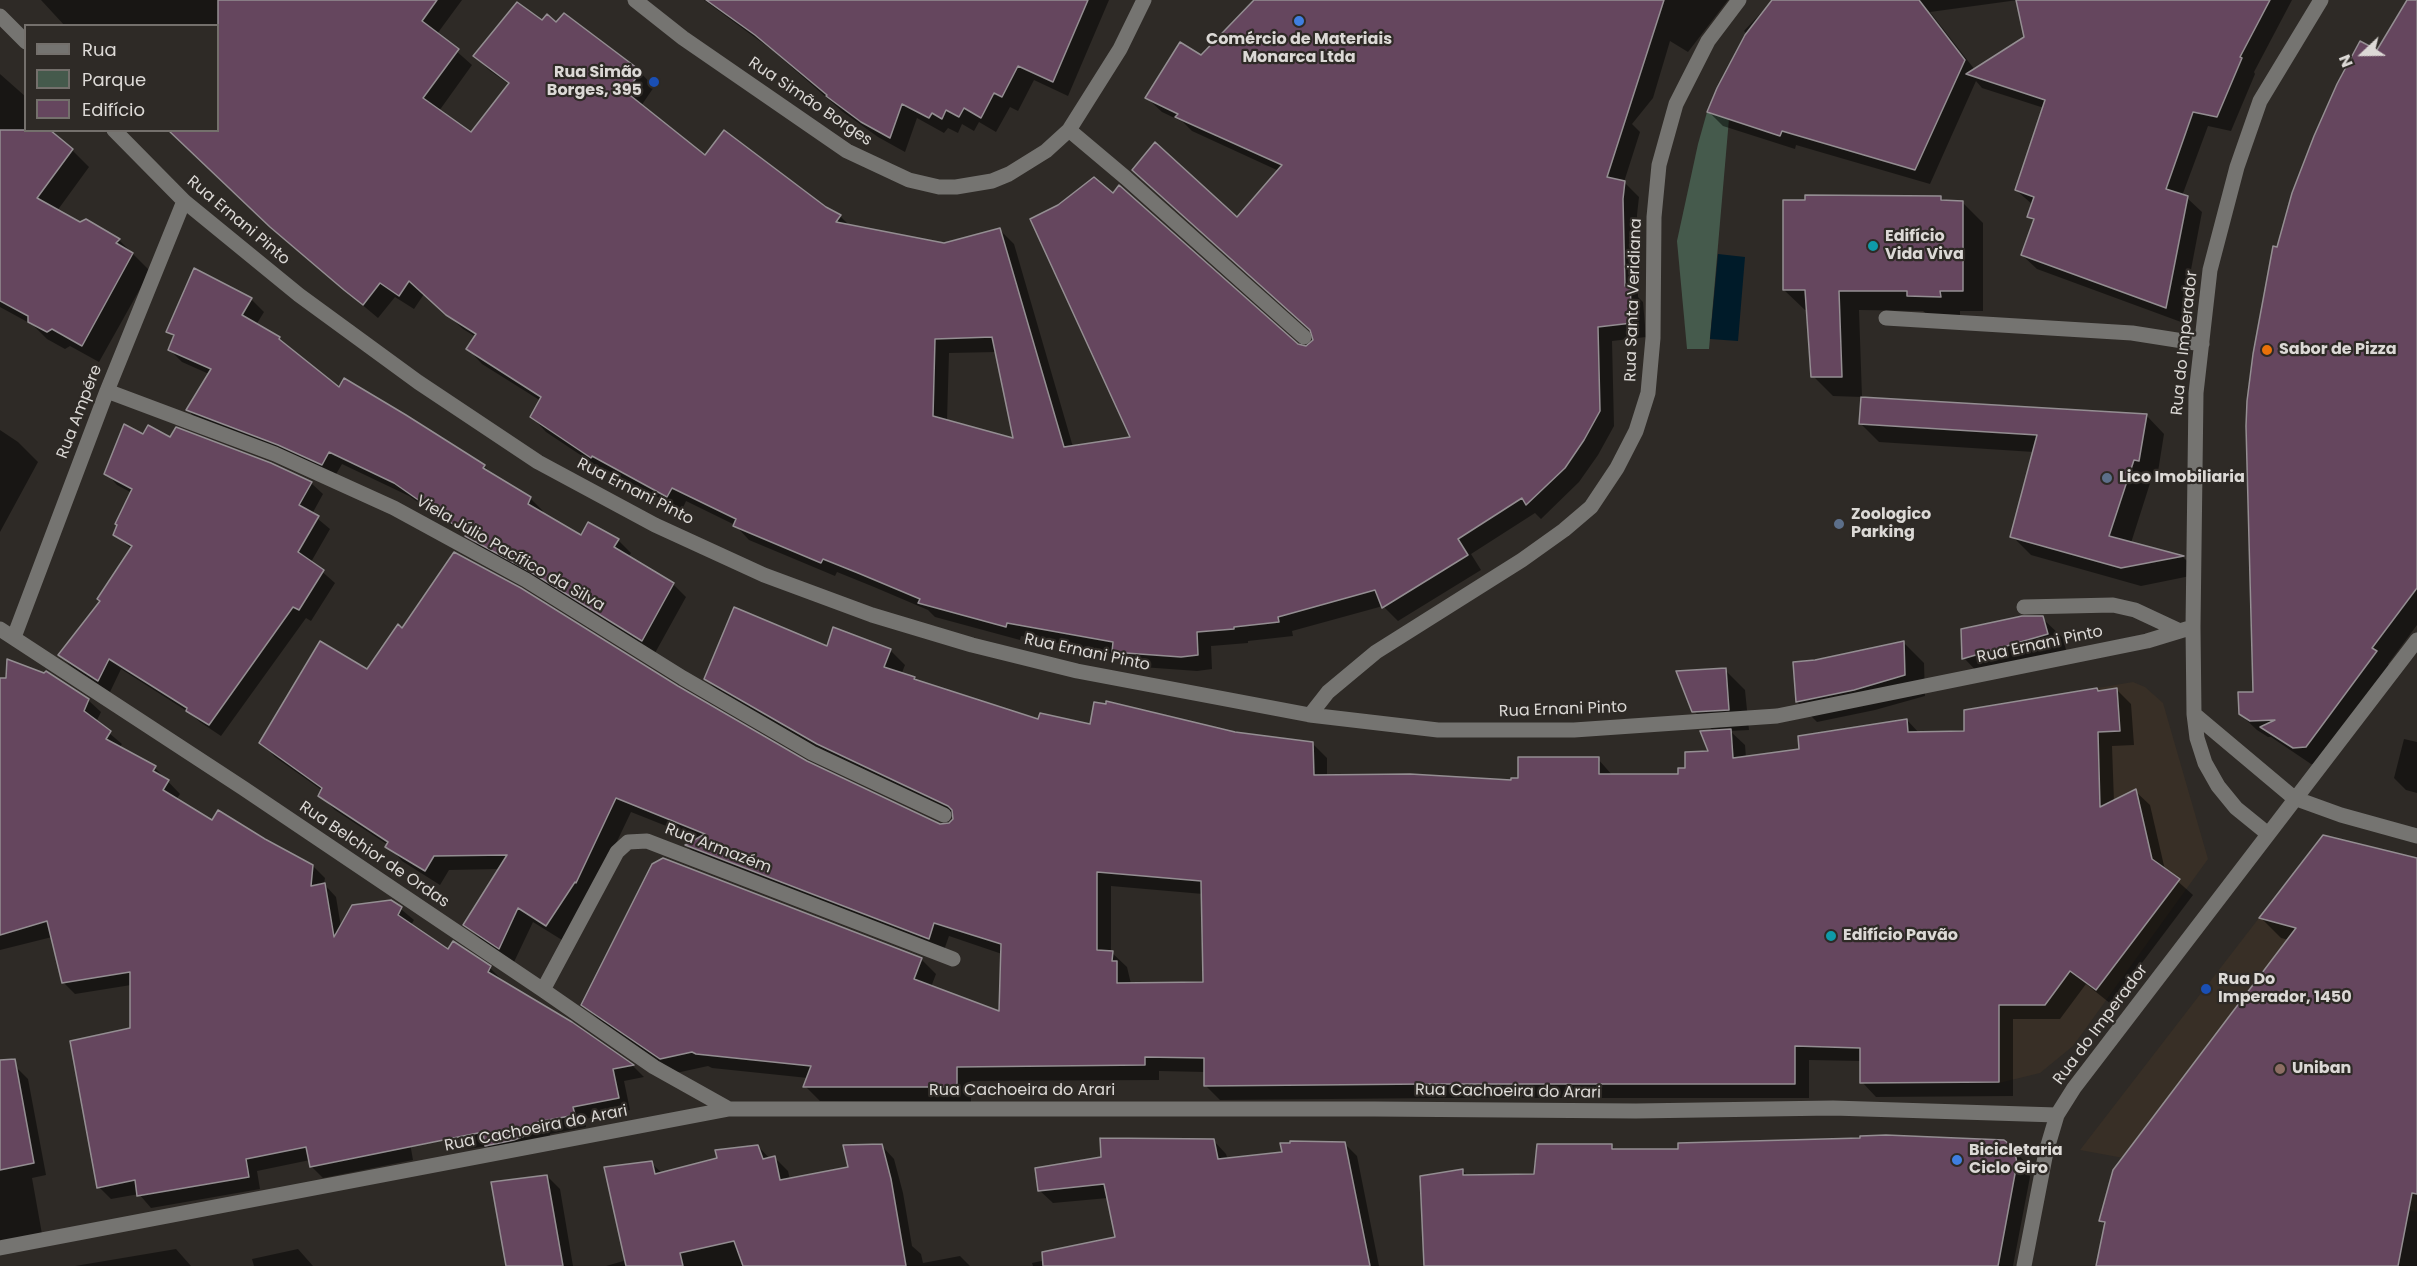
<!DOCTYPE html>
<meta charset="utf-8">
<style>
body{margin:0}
#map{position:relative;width:2417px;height:1266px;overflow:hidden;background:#2e2a26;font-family:Poppins,sans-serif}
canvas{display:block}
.legend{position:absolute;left:24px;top:24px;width:195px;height:108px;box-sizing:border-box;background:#2e2a26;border:2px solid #74706c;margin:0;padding:8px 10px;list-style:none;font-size:18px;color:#dcd9d6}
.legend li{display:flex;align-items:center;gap:12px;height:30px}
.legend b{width:30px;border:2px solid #74706c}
.north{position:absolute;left:2333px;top:24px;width:60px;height:60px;-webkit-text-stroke:4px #2e2a26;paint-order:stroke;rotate:248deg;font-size:16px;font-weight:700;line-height:24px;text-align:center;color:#dcd9d6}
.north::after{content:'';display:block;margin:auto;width:21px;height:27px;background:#dcd9d6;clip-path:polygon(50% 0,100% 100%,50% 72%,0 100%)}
</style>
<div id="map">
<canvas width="2417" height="1266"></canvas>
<ul class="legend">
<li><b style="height:8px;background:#757471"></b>Rua</li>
<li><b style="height:16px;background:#455a4c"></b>Parque</li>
<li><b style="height:16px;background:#65465e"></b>Edifício</li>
</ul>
<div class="north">N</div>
</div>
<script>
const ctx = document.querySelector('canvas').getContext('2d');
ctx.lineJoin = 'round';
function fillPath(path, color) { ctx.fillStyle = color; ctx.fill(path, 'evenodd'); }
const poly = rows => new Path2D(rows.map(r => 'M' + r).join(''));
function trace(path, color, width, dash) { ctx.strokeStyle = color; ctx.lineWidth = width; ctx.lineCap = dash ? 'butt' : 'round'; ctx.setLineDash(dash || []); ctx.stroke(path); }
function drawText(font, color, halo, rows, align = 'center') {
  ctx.font = font + ' Poppins,sans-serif'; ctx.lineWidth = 4.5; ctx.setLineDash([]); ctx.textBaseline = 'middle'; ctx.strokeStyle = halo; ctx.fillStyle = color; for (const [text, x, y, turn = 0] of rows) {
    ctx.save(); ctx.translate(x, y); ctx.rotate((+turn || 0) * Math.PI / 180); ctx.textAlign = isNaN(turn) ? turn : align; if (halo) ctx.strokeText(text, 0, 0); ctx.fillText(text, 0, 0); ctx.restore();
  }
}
fillPath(poly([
 [2133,682,2145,687,2163,703,2208,859,2073,1046,2040,1073,1999,1083,1998,886,2074,692],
 [2259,918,2417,961,2417,1212,2080,1150]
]), '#382f26');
fillPath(poly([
 [1707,112,1729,119,1709,349,1687,349,1677,241,1698,144]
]), '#455a4c');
fillPath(poly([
 [1718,254,1745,257,1738,341,1710,339]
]), '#001b29');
fillPath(poly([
 [41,0,462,0,437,34,472,65,439,111,471,134,510,85,489,70,475,56,542,22,557,24,640,72,654,87,641,106,705,157,825,208,840,216,850,226,944,244,1000,230,1014,244,1073,447,1132,438,1297,346,1307,348,1315,340,1312,331,1237,219,1279,171,1192,131,1183,122,1162,112,1147,98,1201,57,1257,0,1728,0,1688,52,1670,41,1653,98,1632,124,1640,132,1624,182,1639,197,1637,215,1638,297,1643,302,1646,337,1612,341,1614,426,1598,455,1579,482,1541,519,1535,513,1471,554,1481,570,1398,621,1383,606,1292,631,1293,636,1248,641,1248,643,1211,646,1212,669,1197,671,1128,666,1115,654,1021,636,1020,640,935,617,928,610,874,587,837,572,835,576,749,540,735,525,686,501,682,510,607,470,606,472,546,432,532,417,541,401,482,364,468,349,476,337,463,329,424,294,414,309,395,297,378,318,286,241,197,156,218,130,218,26,65,26],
 [997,352,1015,440,947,421,949,353],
 [704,0,1109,0,1068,96,1034,80,1018,111,1010,107,996,132,979,122,974,131,962,124,958,133,948,128,944,133,917,118,905,152,878,137,843,112,772,50],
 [1773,0,2292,0,2254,72,2255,74,2231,131,2208,126,2182,196,2187,198,2202,212,2181,322,2037,269,2022,255,2035,222,2029,217,2033,205,2016,190,2044,108,1982,88,1976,81,1930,184,1796,145,1795,149,1723,126,1709,112,1747,34,1744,31],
 [2018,0,2025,38,1975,70,1930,12],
 [2409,0,2417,0,2417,625,2388,664,2393,669,2323,763,2311,764,2271,737,2268,737,2257,730,2240,714,2255,693,2278,248,2377,52],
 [0,74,26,97,26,130,72,150,89,167,57,211,79,223,86,221,119,240,150,271,99,362,70,346,65,349,47,339,33,325,0,307],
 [1940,197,1945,202,1962,202,1983,223,1983,311,1960,311,1960,317,1929,316,1923,311,1859,310,1862,397,1833,396,1813,376,1808,310,1805,310,1784,290],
 [251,299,264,312,256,325,279,338,339,389,484,466,495,477,530,498,543,511,542,514,581,537,618,540,631,553,628,557,673,584,686,597,655,653,480,548,470,538,409,496,342,464,335,476,200,423,188,410,209,374,182,362,170,350,175,338,168,331],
 [2146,415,2164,434,2157,478,2152,477,2131,543,2183,557,2200,574,2141,586,2031,555,2012,536,2034,452,1879,442,1861,424],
 [0,430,18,442,38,462,0,532],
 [144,436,170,439,311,483,323,494,312,514,330,529,311,562,335,583,311,621,306,618,221,736,200,722,190,713,121,669,110,692,72,667,60,655,101,602,132,549,115,535,132,493,117,485,106,473],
 [2042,618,2063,638,2067,654,1984,679,1964,658],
 [403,630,677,688,806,763,944,826,955,819,954,816,833,759,720,693,705,678,828,648,890,650,905,665,901,675,917,682,1039,721,1235,733,1312,743,1327,758,1327,776,1512,782,1598,759,1613,776,1679,775,1710,752,1714,732,1694,711,1725,670,1745,690,1749,730,1730,731,1745,745,1746,758,1800,751,1907,720,1920,734,1966,732,2098,692,2117,690,2131,704,2134,745,2112,746,2114,802,2135,791,2150,805,2165,870,2193,895,2111,1004,2086,984,2060,1019,2013,1019,2013,1096,1876,1097,1862,1082,1862,1061,1809,1060,1809,1098,1441,1098,1220,1100,1206,1086,1205,1072,1159,1071,1159,1080,971,1081,971,1102,820,1101,805,1086,808,1078,712,1068,708,1066,676,1073,598,1019,583,1004,921,959,936,974,931,987,1001,1013,1002,954,949,936,943,953,701,859,687,846,699,839,631,812,591,896,562,940,533,922,514,962,480,939,465,924,499,869,449,870,440,885,402,861,388,845,335,810,320,795,323,791,275,757,261,742,367,671],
 [1111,886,1203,894,1205,983,1131,984,1127,967,1111,952],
 [1904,643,1924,663,1925,696,1875,710,1817,722,1797,702,1815,661],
 [46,673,88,700,101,712,96,722,122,744,119,748,155,768,180,794,176,800,212,822,219,811,313,866,325,878,324,884,336,897,341,927,391,901,414,920,411,925,449,951,490,968,502,980,501,982,572,1024,633,1066,644,1077,624,1081,630,1110,585,1119,586,1127,550,1134,551,1142,498,1157,487,1146,468,1149,456,1137,406,1120,413,1160,323,1178,311,1166,310,1160,257,1171,260,1189,151,1208,139,1194,111,1199,99,1187,131,1029,131,985,75,994,63,982,52,937,0,950,0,679,44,675],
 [2404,739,2417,742,2417,793,2406,790,2394,778],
 [2417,859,2417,1266,2098,1266,2106,1226,2101,1221,2289,940,2281,938,2261,918],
 [16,1067,28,1079,46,1175,32,1178,42,1234,0,1243,0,1069],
 [1213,1140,1226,1154,1228,1160,1284,1154,1344,1143,1357,1156,1379,1266,1033,1266,1032,1263,1089,1251,1117,1238,1108,1198,1053,1203,1039,1190],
 [881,1145,894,1159,903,1193,912,1246,921,1254,923,1263,960,1256,970,1266,606,1266,627,1260,651,1163,662,1173,758,1146,770,1159,774,1157,788,1171,790,1180,849,1168],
 [1611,1145,1616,1150,2013,1149,2027,1164,2030,1177,2013,1266,1427,1266,1462,1170,1468,1176,1535,1176],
 [547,1176,560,1189,573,1266,507,1266],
 [176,1249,191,1266,75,1266],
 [298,1249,313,1266,254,1266,252,1259]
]), '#0007');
const building = poly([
 [218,0,437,0,422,21,459,49,423,98,471,132,509,83,473,56,517,2,542,20,547,14,556,22,564,13,641,71,626,92,705,155,724,130,826,207,841,215,836,222,944,243,1000,228,1064,447,1130,437,1030,219,1058,205,1094,177,1113,193,1119,185,1298,344,1306,346,1313,340,1310,330,1132,170,1155,142,1237,217,1282,165,1175,117,1178,114,1145,98,1180,42,1201,55,1254,0,1664,0,1607,177,1625,181,1623,199,1625,286,1630,286,1632,323,1598,327,1600,411,1584,440,1565,468,1526,505,1522,498,1458,539,1468,555,1382,608,1375,590,1278,617,1279,622,1234,627,1234,629,1197,632,1198,655,1181,657,1112,652,1113,642,1007,623,1006,627,918,603,920,599,858,573,823,559,821,563,733,526,736,519,672,488,667,497,592,456,591,458,530,417,541,397,466,349,476,334,446,315,409,281,399,296,380,283,363,305,344,290,270,227,168,130,218,130,218,0],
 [992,337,1013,438,933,416,935,339,992,337],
 [706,0,1088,0,1053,82,1018,66,1002,97,994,93,981,118,964,108,959,117,946,110,942,119,932,113,929,118,902,104,890,138,861,122,826,96,827,95,755,35,706,0],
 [1772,0,1919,0,1965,60,1915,170,1782,131,1780,136,1707,112,1717,88,1745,35,1772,0],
 [2016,0,2270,0,2240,57,2242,58,2217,117,2193,112,2166,189,2188,196,2166,308,2021,255,2034,219,2027,217,2034,197,2015,190,2045,100,1966,74,2024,37,2016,0],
 [2407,0,2417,0,2417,588,2372,648,2377,651,2306,747,2293,748,2260,727,2275,720,2250,721,2239,714,2238,692,2253,692,2246,426,2247,401,2253,354,2273,246,2277,247,2292,193,2314,136,2337,84,2360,41,2377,50,2407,0],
 [0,130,50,130,73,149,37,198,80,222,86,219,120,239,116,243,133,253,82,346,52,329,47,332,28,322,28,316,0,301,0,130],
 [1805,195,1941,196,1941,200,1963,201,1963,291,1940,291,1941,297,1907,296,1907,291,1839,291,1842,377,1811,377,1805,290,1783,290,1783,200,1805,200,1805,195],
 [194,268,252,298,242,315,280,337,279,339,339,387,344,378,406,415,485,465,483,468,531,497,528,504,581,535,588,522,619,539,614,547,674,583,642,641,531,572,465,536,467,534,394,483,329,452,322,465,278,445,186,410,211,369,168,350,174,335,166,332,194,268],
 [1861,397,2147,414,2139,461,2134,460,2109,536,2184,556,2121,568,2010,537,2037,435,1859,424,1861,397],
 [124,424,143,434,148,425,170,437,176,427,271,463,312,482,299,505,319,516,298,552,324,570,299,610,293,607,209,725,186,711,187,708,109,659,98,681,58,655,100,601,97,599,132,546,113,535,117,525,115,524,132,489,104,474,124,424],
 [454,552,521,588,678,686,807,761,940,824,949,823,953,819,952,810,948,806,817,744,704,679,734,607,827,646,833,627,891,649,884,667,915,677,914,679,1038,719,1040,713,1090,724,1094,702,1106,704,1106,701,1235,732,1313,742,1314,775,1410,774,1511,780,1511,778,1518,778,1518,757,1599,757,1599,774,1678,774,1678,768,1685,768,1685,752,1708,751,1700,731,1731,729,1733,758,1799,749,1798,736,1907,719,1908,732,1964,731,1964,710,2097,688,2098,691,2117,688,2120,731,2098,732,2100,807,2136,789,2152,859,2180,879,2096,990,2070,971,2045,1005,1999,1005,1999,1082,1860,1083,1860,1048,1795,1046,1795,1084,1426,1084,1204,1086,1204,1058,1145,1057,1145,1065,957,1067,957,1087,803,1087,811,1066,696,1054,692,1052,660,1059,581,1005,652,864,663,858,922,958,914,979,999,1011,1001,944,934,923,929,939,685,845,705,834,616,798,576,883,575,882,546,926,518,908,499,949,463,925,507,855,434,856,425,871,385,847,388,842,318,796,322,788,259,743,320,641,367,669,398,624,402,628,454,552],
 [1097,872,1201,881,1203,982,1117,983,1117,961,1112,961,1113,951,1097,950,1097,872],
 [2022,616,2043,616,2048,634,1962,659,1961,629,2022,616],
 [1904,641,1905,675,1854,690,1796,702,1793,662,1815,660,1904,641],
 [7,659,44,673,46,671,89,699,84,711,111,731,106,739,156,766,153,771,169,780,163,790,212,820,218,810,265,839,313,865,311,886,325,883,334,937,352,905,391,900,402,907,398,915,448,949,453,941,491,966,488,972,572,1022,634,1065,613,1069,619,1098,573,1107,575,1115,538,1122,540,1130,514,1140,485,1146,483,1132,310,1167,306,1147,246,1159,249,1177,137,1196,135,1180,97,1188,70,1041,130,1028,130,972,62,983,47,921,0,935,0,678,6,678,7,659],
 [1726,668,1729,710,1692,712,1676,671,1726,668],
 [2323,835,2417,858,2417,1194,2412,1193,2398,1266,2096,1266,2105,1222,2099,1221,2113,1170,2296,928,2259,918,2323,835],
 [15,1059,34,1163,0,1170,0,1060,15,1059],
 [1886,1135,2004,1140,2014,1148,2017,1163,1998,1266,1424,1266,1420,1176,1463,1169,1463,1175,1534,1174,1537,1144,1612,1144,1612,1149,1678,1149,1678,1143,1860,1138,1860,1136,1886,1135],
 [1100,1138,1214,1139,1218,1159,1282,1152,1280,1143,1290,1143,1290,1141,1345,1142,1370,1266,1043,1266,1042,1252,1115,1237,1104,1184,1038,1191,1035,1168,1101,1157,1100,1138],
 [882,1144,891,1179,906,1266,743,1266,734,1241,680,1253,683,1266,626,1266,604,1167,652,1161,655,1174,717,1158,715,1150,758,1145,763,1159,775,1156,780,1180,848,1167,843,1145,882,1144],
 [547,1175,563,1266,506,1266,491,1182,547,1175]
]);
fillPath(building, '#65465e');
trace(building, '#948e92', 1.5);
trace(poly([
 [635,0,683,38,847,151,909,180,939,187,956,187,992,181,1009,174,1046,151,1069,130,1120,49,1144,0],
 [0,16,26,42],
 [114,130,184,201,299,295,418,382,538,462,655,525,764,575,872,615,972,645,1077,671,1310,715,1438,730,1574,730,1777,716,2147,641,2193,627],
 [1069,130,1126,178,1304,337],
 [1886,318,2132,333,2202,344],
 [107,391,275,454,394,508,526,580,683,678,812,753,944,815],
 [2024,607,2113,605,2135,610,2180,631],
 [0,629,243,788,543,990,654,1067,729,1109],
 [14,637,107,391,184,201],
 [2194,714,2294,798,2341,815,2417,836],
 [1310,715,1328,692,1376,652,1522,560,1564,530,1591,507,1617,468,1636,431,1648,393,1653,338,1654,217,1659,165,1676,104,1708,41,1739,0],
 [2268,834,2236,808,2218,786,2205,763,2197,738,2194,714,2193,627,2196,393,2210,270,2237,167,2260,101,2321,0],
 [543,990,617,852,628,842,647,841,953,959],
 [0,1248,729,1109,1374,1109,1636,1111,1833,1108,2057,1115],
 [2024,1266,2046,1152,2057,1115,2074,1088,2417,640]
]), '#757471', 15);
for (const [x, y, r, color] of [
 [1299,21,6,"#3f7fe0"],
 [654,82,6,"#1a4fb4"],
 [1873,246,6,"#0f9aa8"],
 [2267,350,6,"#e8710a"],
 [2107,478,6,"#5c6f8a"],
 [1839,524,6,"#5c6f8a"],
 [1831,936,6,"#0f9aa8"],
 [2206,989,6,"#1a4fb4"],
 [2280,1069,6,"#8d6e63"],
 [1957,1160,6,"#3f7fe0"]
]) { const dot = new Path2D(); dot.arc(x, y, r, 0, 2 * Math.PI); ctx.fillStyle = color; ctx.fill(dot); trace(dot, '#2e2a26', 2); }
drawText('bold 16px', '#dcd9d6', '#2e2a26', [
 ["Comércio de Materiais",1299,40,"center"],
 ["Monarca Ltda",1299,58,"center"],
 ["Rua Simão",642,73,"right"],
 ["Borges, 395",642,91,"right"],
 ["Edifício",1885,237],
 ["Vida Viva",1885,255],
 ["Sabor de Pizza",2279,350],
 ["Lico Imobiliaria",2119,478],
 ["Zoologico",1851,515],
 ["Parking",1851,533],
 ["Edifício Pavão",1843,936],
 ["Rua Do",2218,980],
 ["Imperador, 1450",2218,998],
 ["Uniban",2292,1069],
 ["Bicicletaria",1969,1151],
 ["Ciclo Giro",1969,1169]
], 'left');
drawText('16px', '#dcd9d6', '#2e2a26', [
 ["Rua Simão Borges",810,102,34],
 ["Rua Ernani Pinto",238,221,40],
 ["Rua Santa Veridiana",1634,300,-88],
 ["Rua do Imperador",2185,343,-84],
 ["Rua Ampére",80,412,-69],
 ["Rua Ernani Pinto",635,492,27],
 ["Viela Júlio Pacífico da Silva",510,554,30],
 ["Rua Ernani Pinto",2040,645,-12],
 ["Rua Ernani Pinto",1087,653,12],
 ["Rua Ernani Pinto",1563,710,-2],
 ["Rua Armazém",718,849,21],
 ["Rua Belchior de Ordas",374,855,34],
 ["Rua do Imperador",2101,1025,-53],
 ["Rua Cachoeira do Arari",1022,1091],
 ["Rua Cachoeira do Arari",1508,1092,1],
 ["Rua Cachoeira do Arari",536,1129,-11]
]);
</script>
